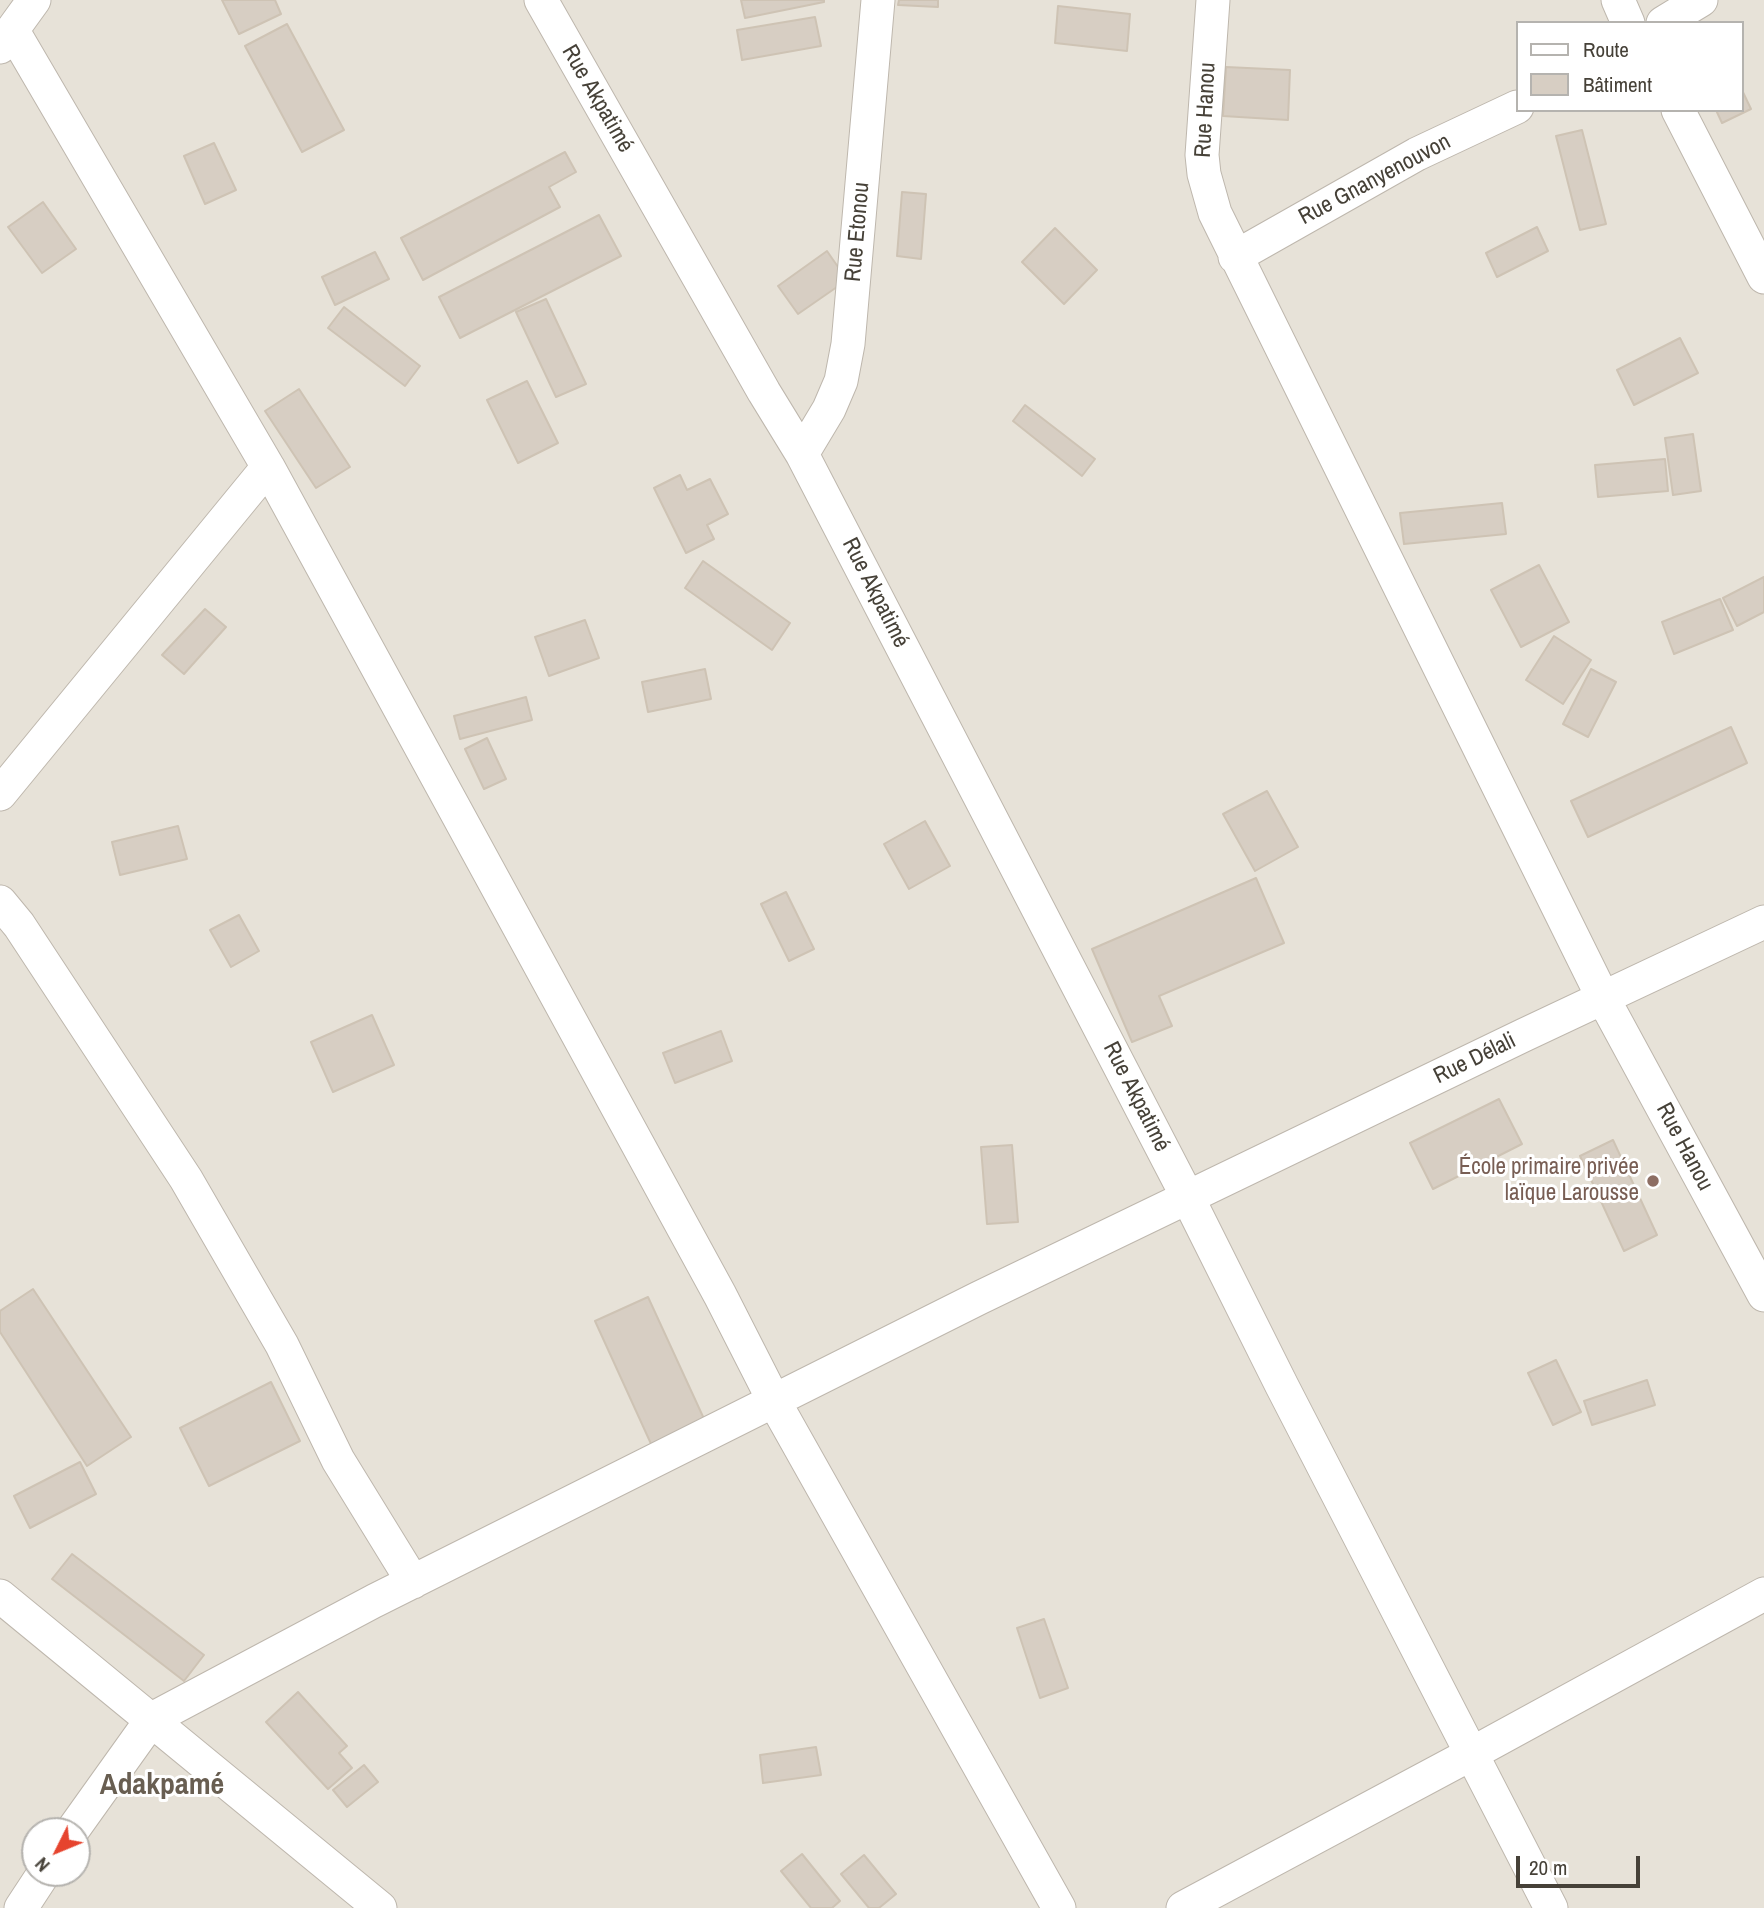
<!DOCTYPE html>
<meta charset="utf-8">
<style>
body{margin:0}
#map{position:relative;width:1764px;height:1908px;overflow:hidden;background:#f3f0ea;font-family:"Archivo Narrow",sans-serif}
canvas{display:block}
.legend{position:absolute;left:1516px;top:21px;width:228px;height:91px;box-sizing:border-box;background:#fff;border:2px solid #b5b3af;margin:0;padding:9px 12px;list-style:none;font-size:21px;color:#464138}
.legend li{display:flex;align-items:center;gap:14px;height:35px}
.legend b{width:35px;border:2px solid #b5b3af}
.north{position:absolute;left:21px;top:1817px;width:70px;height:70px;box-sizing:border-box;background:#fff;border:2px solid #b5b3af;border-radius:50%;rotate:227deg;font-size:19px;font-weight:700;line-height:28px;text-align:center;color:#464138}
.north::after{content:'';display:block;margin:auto;width:24px;height:32px;background:#e6442e;clip-path:polygon(50% 0,100% 100%,50% 72%,0 100%)}
.scale{position:absolute;left:1516px;top:1856px;width:124px;height:32px;box-sizing:border-box;border:4px solid #464138;border-top:0;padding-left:9px;font-size:21px;line-height:24px;white-space:nowrap;color:#464138;-webkit-text-stroke:5px #fff;paint-order:stroke}
</style>
<div id="map">
<canvas width="1764" height="1908"></canvas>
<ul class="legend">
<li><b style="height:9px;background:#fff"></b>Route</li>
<li><b style="height:19px;background:#d7cec3"></b>Bâtiment</li>
</ul>
<div class="north">N</div>
<div class="scale">20 m</div>
</div>
<script>
const g = document.querySelector('canvas').getContext('2d');
g.lineJoin = 'round';
function fill(path, color) { g.fillStyle = color; g.fill(path, 'evenodd'); }
function stroke(path, color, width, dash) { g.strokeStyle = color; g.lineWidth = width; g.lineCap = dash ? 'butt' : 'round'; g.setLineDash(dash || []); g.stroke(path); }
function drawText(font, color, halo, rows, align = 'center') {
  g.font = font + ' "Archivo Narrow",sans-serif'; g.lineWidth = 6; g.setLineDash([]); g.textBaseline = 'middle'; g.strokeStyle = halo; g.fillStyle = color; for (const [text, x, y, turn = 0] of rows) {
    g.save(); g.translate(x, y); g.rotate((+turn || 0) * Math.PI / 180); g.textAlign = isNaN(turn) ? turn : align; if (halo) g.strokeText(text, 0, 0); g.fillText(text, 0, 0); g.restore();
  }
}
fill(new Path2D(`
 M0 0H1764V1908H0ZM1517 23H1741V110H1517ZM35 1831H77V1873H35Z`), '#e7e2d8');
const building = new Path2D(`
 M222 0H275L281 14 239 34Z
 M741 0H824V2L745 18Z
 M899 0H938V7L898 5Z
 M1058 6 1130 14 1127 51 1055 43Z
 M815 17 821 46 742 60 737 30Z
 M287 24 344 130 302 152 245 46Z
 M1226 67 1290 70 1288 120 1223 116Z
 M1741 88 1751 109 1722 123 1716 110H1741Z
 M1582 130 1606 224 1580 230 1556 136Z
 M214 143 236 190 205 204 184 156Z
 M565 152 576 172 549 187 560 207 423 280 401 238Z
 M902 192 926 194 921 259 897 256Z
 M43 202 76 249 42 273 8 227Z
 M599 215 621 256 460 338 439 297Z
 M1537 227 1548 251 1497 277 1486 253Z
 M1055 228 1097 270 1064 304 1022 262Z
 M827 251 847 280 798 314 778 286Z
 M375 252 389 279 335 305 322 277Z
 M546 299 586 384 556 397 516 312Z
 M344 307 420 366 405 386 328 328Z
 M1680 338 1698 373 1634 405 1617 370Z
 M527 381 558 443 518 463 487 400Z
 M299 389 350 467 316 488 265 411Z
 M1025 405 1095 459 1082 476 1013 421Z
 M1693 434 1701 491 1673 495 1665 438Z
 M1665 459 1668 491 1598 497 1595 465Z
 M680 475 687 490 710 479 728 514 707 525 714 539 686 553 654 488Z
 M1502 503 1506 534 1404 544 1400 513Z
 M703 561 790 623 772 650 685 588Z
 M1539 565 1569 622 1521 647 1491 590Z
 M1764 577V612L1737 626 1723 598Z
 M1720 599 1733 630 1674 654 1662 622Z
 M205 609 226 627 184 674 162 655Z
 M585 620 599 658 549 676 535 637Z
 M1554 636 1591 660 1563 704 1526 680Z
 M705 669 711 699 648 712 642 682Z
 M1591 669 1616 682 1588 737 1563 724Z
 M526 697 532 720 460 739 454 716Z
 M1731 727 1747 763 1588 837 1571 801Z
 M487 738 506 779 484 789 465 749Z
 M1267 791 1298 847 1255 871 1223 814Z
 M925 821 950 866 909 889 884 844Z
 M178 826 187 859 120 875 112 842Z
 M1256 878 1284 943 1159 996 1172 1026 1132 1042 1092 949Z
 M786 892 814 949 789 961 761 904Z
 M239 915 259 951 231 967 210 930Z
 M372 1015 394 1065 333 1092 311 1042Z
 M721 1031 732 1061 675 1083 663 1053Z
 M1499 1099 1522 1144 1433 1189 1410 1143Z
 M1613 1140 1657 1235 1624 1251 1580 1156Z
 M1012 1145 1018 1222 987 1224 981 1147Z
 M33 1289 131 1437 87 1466 0 1332V1311Z
 M648 1297 705 1421 652 1446 595 1321Z
 M1556 1360 1581 1412 1553 1425 1528 1373Z
 M1647 1380 1655 1405 1592 1425 1584 1401Z
 M271 1382 300 1441 209 1486 180 1428Z
 M80 1462 96 1494 30 1528 14 1496Z
 M72 1554 204 1655 184 1681 52 1579Z
 M1044 1619 1068 1688 1040 1698 1017 1628Z
 M298 1692 347 1746 339 1753 352 1768 328 1789 266 1722Z
 M816 1747 821 1775 763 1783 760 1755Z
 M364 1765 378 1782 347 1807 333 1790Z
 M802 1854 840 1901 832 1908H811L781 1871Z
 M864 1855 896 1894 879 1908H869L841 1874Z`);
fill(building, '#d7cec3');
stroke(building, '#cec3b4', 2);
const minor = new Path2D(`
 M541 0 764 392 802 454 1188 1198 1282 1386 1551 1908
 M1213 0 1202 155 1204 174 1215 213 1603 998 1764 1295
 M1618 0 1628 23
 M1663 23 1701 0
 M13 31 268 467 720 1295 774 1401 1059 1908
 M0 47 34 0
 M1678 110 1764 277
 M1235 257 1417 154 1517 107
 M802 454 829 409 841 381 848 344 878 0
 M0 794 268 467
 M0 902 19 925 186 1179 282 1345 338 1460 413 1582
 M0 1596 380 1908
 M72 1831 152 1719 374 1601 979 1298 1524 1035 1764 922
 M21 1908 44 1873
 M1183 1908 1471 1754 1764 1594`);
stroke(minor, '#beb7ad', 35);
stroke(minor, '#fff', 33);
for (const [x, y, r, color] of [
 [1653,1181,7,"#8d6e63"]
]) { const dot = new Path2D(); dot.arc(x, y, r, 0, 2 * Math.PI); g.fillStyle = color; g.fill(dot); stroke(dot, '#fff', 2.5); }
drawText('23px', '#464138', '#fff', [
 ["Rue Akpatimé",597,99,60],
 ["Rue Hanou",1206,110,-87],
 ["Rue Gnanyenouvon",1375,180,-28],
 ["Rue Etonou",858,232,-85],
 ["Rue Akpatimé",875,593,63],
 ["Rue Délali",1475,1059,-26],
 ["Rue Akpatimé",1136,1097,63],
 ["Rue Hanou",1684,1147,62]
]);
drawText('23px', '#785e54', '#fff', [
 ["École primaire privée",1639,1168],
 ["laïque Larousse",1639,1194]
], 'right');
drawText('bold 30px', '#685e51', '#fff', [
 ["Adakpamé",162,1786]
]);
</script>
